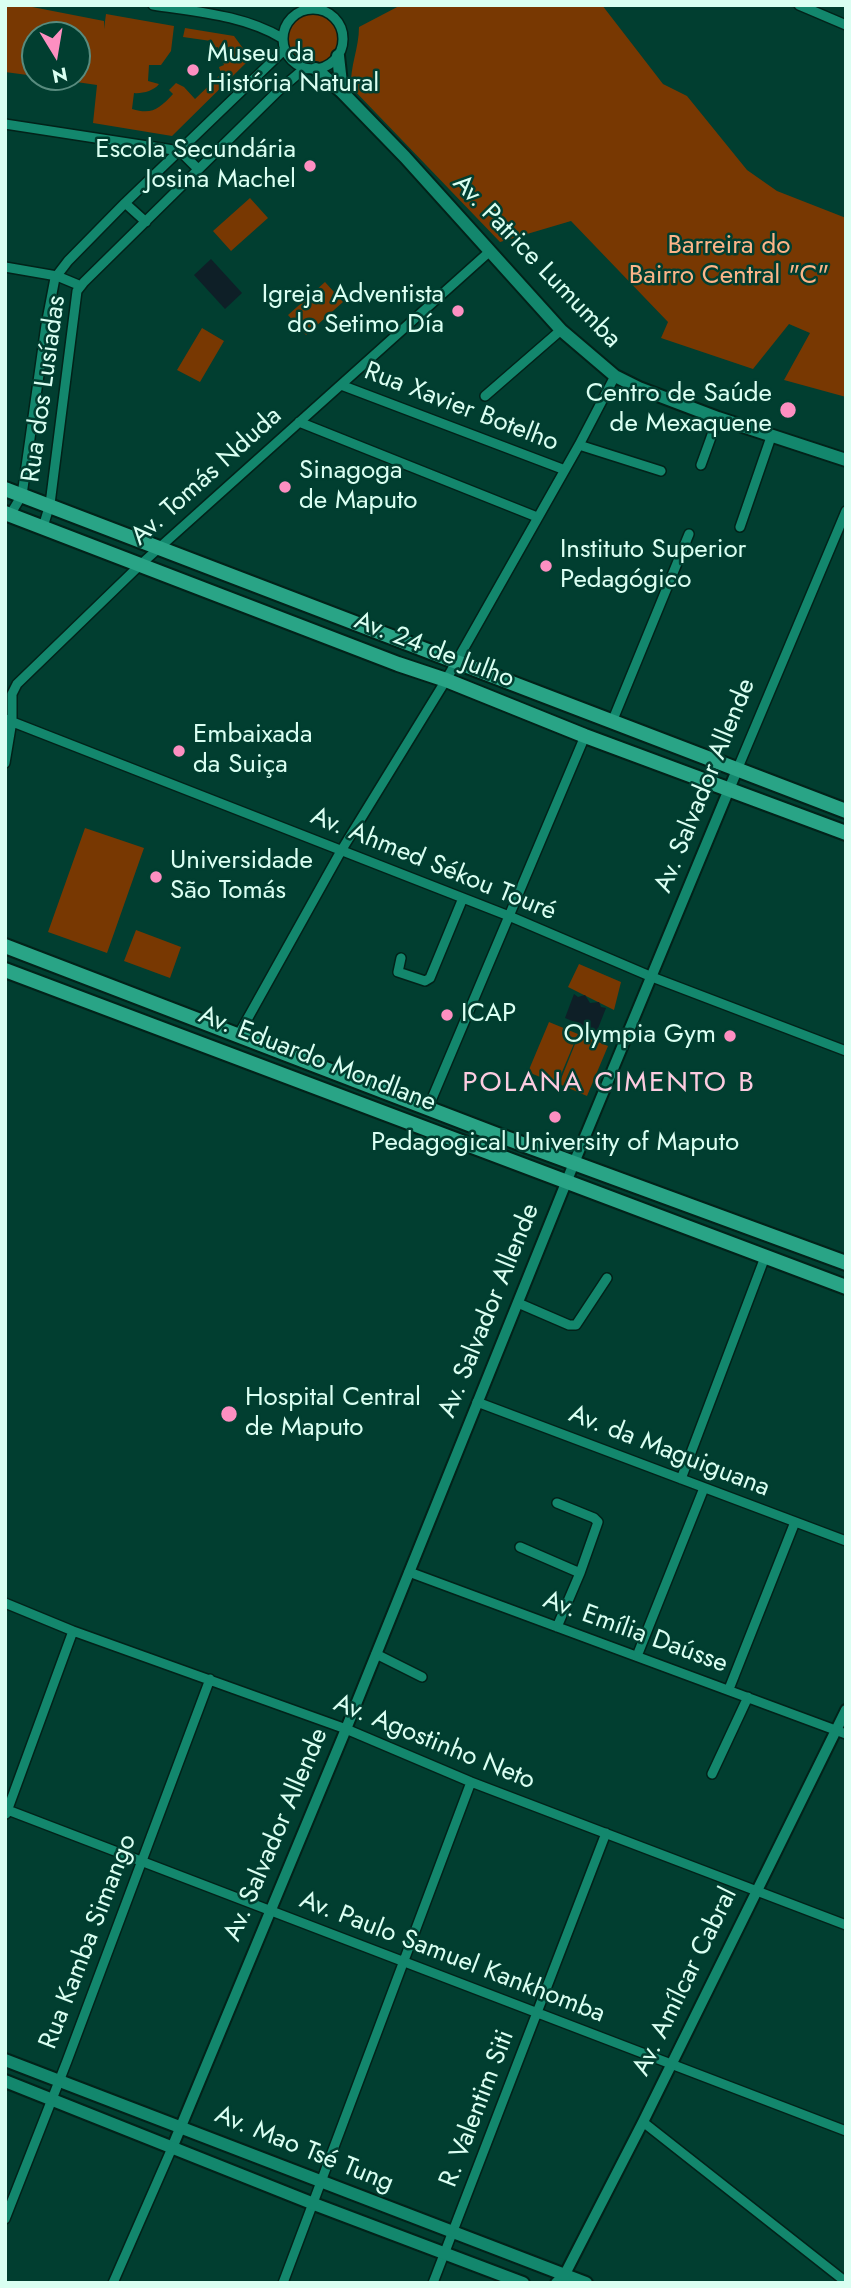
<!DOCTYPE html>
<meta charset="utf-8">
<style>
body{margin:0}
#map{position:relative;width:851px;height:2288px;overflow:hidden;background:#013e30;font-family:Jost,sans-serif}
canvas{display:block}
.frame{position:absolute;inset:0;border:7px solid #dafff2;pointer-events:none}
.north{position:absolute;left:21px;top:21px;width:70px;height:70px;box-sizing:border-box;background:#013e30;border:2px solid #588b7e;border-radius:50%;rotate:169deg;font-size:19px;font-weight:700;line-height:28px;text-align:center;color:#dafff2}
.north::after{content:'';display:block;margin:auto;width:24px;height:32px;background:#fd8fc1;clip-path:polygon(50% 0,100% 100%,50% 72%,0 100%)}
</style>
<div id="map">
<canvas width="851" height="2288"></canvas>
<div class="frame"></div>
<div class="north">N</div>
</div>
<script>
const g = document.querySelector('canvas').getContext('2d');
g.lineJoin = 'round';
function fill(path, color) { g.fillStyle = color; g.fill(path, 'evenodd'); }
function stroke(path, color, width, dash) { g.strokeStyle = color; g.lineWidth = width; g.lineCap = dash ? 'butt' : 'round'; g.setLineDash(dash || []); g.stroke(path); }
function drawText(font, color, halo, rows, align = 'center') {
  g.font = font + ' Jost,sans-serif'; g.lineWidth = 5; g.setLineDash([]); g.textBaseline = 'middle'; g.strokeStyle = halo; g.fillStyle = color; for (const [text, x, y, turn = 0] of rows) {
    g.save(); g.translate(x, y); g.rotate((+turn || 0) * Math.PI / 180); g.textAlign = isNaN(turn) ? turn : align; if (halo) g.strokeText(text, 0, 0); g.fillText(text, 0, 0); g.restore();
  }
}
fill(new Path2D(`
 M5 5H22L104 21V29L106 14 174 26 171 51 161 65H149L148 81 159 84C154 91 141 94 134 93L132 109C152 115 159 109 173 94L169 90 176 83 184 87 195 99 221 74 219 67 224 65 218 47 214 48 211 41 183 37 185 28 234 36 245 51 248 61 172 136 93 123 97 85 42 77H77V35H35V76L5 72Z
 M401 5H602L663 84 687 96 747 170 777 191 846 218V397L784 380 810 333 789 324 753 369 661 338 668 322 571 221 500 242 351 87C350 66 359 48 359 27Z
 M288 39a25 25 0 1 1 50 0a25 25 0 1 1-50 0Z
 M250 198 268 218 231 251 213 231Z
 M325 282 343 302 306 335 288 315Z
 M202 328 224 341 200 382 177 370Z
 M85 828 144 848 107 953 48 932Z
 M136 930 181 947 170 978 124 961Z
 M579 964 621 982 614 1010 568 987Z
 M549 1022 578 1034 557 1084 528 1072Z
 M579 1034 608 1046 587 1096 559 1084Z`), '#783802');
fill(new Path2D(`
 M211 259 242 293 225 309 194 275Z
 M574 994 578 997 585 995 590 1003 599 1002 601 1007 606 1008 597 1031 565 1018Z`), '#0e1f27');
const minor = new Path2D(`
 M153 5C197 12 243 15 282 38
 M799 5 846 25
 M283 39a30 30 0 1 1 60 0a30 30 0 1 1-60 0Z
 M5 124 180 151 198 169
 M125 203 146 222
 M5 267 57 276 81 286
 M341 385 565 470
 M485 396 561 330
 M299 422 537 517
 M579 445 661 471
 M701 465 718 418
 M10 515 22 495 46 325 55 278 68 261 125 203 284 50
 M43 527 50 504 77 291 84 282 278 91 305 68
 M740 527 771 437
 M5 719 509 916 652 977 846 1051
 M612 722 689 534
 M5 763 12 721V694L17 684 140 565 489 252
 M737 770 846 511
 M401 958 398 972 425 981 430 978 463 898
 M239 1034 341 851 446 680 579 445 615 376
 M428 1108 585 736
 M518 1303 569 1325H576L607 1278
 M477 1402 846 1541
 M681 1479 765 1257
 M557 1503 594 1518 598 1522 580 1573
 M520 1547 580 1573 557 1627
 M409 1572 846 1734
 M5 1603 73 1631 346 1729 471 1782 846 1925
 M376 1654 422 1677
 M637 1656 704 1488
 M729 1689 795 1522
 M712 1774 748 1697
 M5 1809 846 2131
 M6 1814 73 1631
 M643 2122 846 2282
 M5 2219 67 2061 210 1679
 M113 2283 172 2148
 M283 2283 471 1782
 M433 2283 606 1833`);
const tertiary = new Path2D(`
 M172 2148 346 1729 574 1163 737 770
 M556 2283 565 2274 643 2122 846 1710`);
const secondary = new Path2D(`
 M338 56 342 92
 M316 69 342 92 405 157 561 330 615 376 639 388 718 418 846 460
 M5 2060 586 2283
 M5 2081 314 2204 523 2283`);
const primary = new Path2D(`
 M5 489 846 811
 M5 513 398 664 446 680 585 736 846 833
 M5 946 495 1134 846 1263
 M5 970 846 1287`);
stroke(minor, '#022219', 12);
stroke(tertiary, '#022219', 14);
stroke(secondary, '#022219', 16);
stroke(primary, '#022219', 18);
stroke(minor, '#13876d', 9);
stroke(tertiary, '#13876d', 10);
stroke(secondary, '#13876d', 12);
stroke(primary, '#29a486', 14);
for (const [x, y, r, color] of [
 [193,70,7,"#fd8fc1"],
 [310,166,7,"#fd8fc1"],
 [458,311,7,"#fd8fc1"],
 [788,410,9,"#fd8fc1"],
 [285,487,7,"#fd8fc1"],
 [546,566,7,"#fd8fc1"],
 [179,751,7,"#fd8fc1"],
 [156,877,7,"#fd8fc1"],
 [447,1015,7,"#fd8fc1"],
 [730,1036,7,"#fd8fc1"],
 [555,1117,7,"#fd8fc1"],
 [229,1414,9,"#fd8fc1"]
]) { const dot = new Path2D(); dot.arc(x, y, r, 0, 2 * Math.PI); g.fillStyle = color; g.fill(dot); stroke(dot, '#013e30', 2.5); }
drawText('26px', '#dafff2', '#013e30', [
 ["Museu da",207,55],
 ["História Natural",207,85],
 ["Escola Secundária",296,151,"right"],
 ["Josina Machel",296,181,"right"],
 ["Igreja Adventista",444,296,"right"],
 ["do Setimo Día",444,326,"right"],
 ["Centro de Saúde",772,395,"right"],
 ["de Mexaquene",772,425,"right"],
 ["Sinagoga",299,472],
 ["de Maputo",299,502],
 ["Instituto Superior",560,551],
 ["Pedagógico",560,581],
 ["Embaixada",193,736],
 ["da Suiça",193,766],
 ["Universidade",170,862],
 ["São Tomás",170,892],
 ["ICAP",461,1015],
 ["Olympia Gym",716,1036,"right"],
 ["Pedagogical University of Maputo",555,1144,"center"],
 ["Hospital Central",245,1399],
 ["de Maputo",245,1429]
], 'left');
drawText('26px', '#fcb589', '#013e30', [
 ["Barreira do",729,247],
 ["Bairro Central \"C\"",729,277]
]);
drawText('26px', '#dafff2', '#013e30', [
 ["Av. Patrice Lumumba",536,262,46],
 ["Rua dos Lusíadas",45,389,-82],
 ["Rua Xavier Botelho",461,408,21],
 ["Av. Tomás Nduda",207,477,-42],
 ["Av. 24 de Julho",434,651,21],
 ["Av. Salvador Allende",706,786,-68],
 ["Av. Ahmed Sékou Touré",433,865,22],
 ["Av. Eduardo Mondlane",317,1060,21],
 ["Av. Salvador Allende",490,1311,-68],
 ["Av. da Maguiguana",669,1452,21],
 ["Av. Emília Daússe",635,1633,20],
 ["Av. Agostinho Neto",434,1743,22],
 ["Av. Salvador Allende",277,1835,-67],
 ["Rua Kamba Simango",89,1942,-69],
 ["Av. Paulo Samuel Kankhomba",452,1958,21],
 ["Av. Amílcar Cabral",686,1982,-64],
 ["R. Valentim Siti",478,2109,-69],
 ["Av. Mao Tsé Tung",304,2150,22]
]);
g.letterSpacing = '2px';
drawText('28px', '#fdcce0', '#013e30', [
 ["POLANA CIMENTO B",609,1084]
]);
g.letterSpacing = '0px';
</script>
